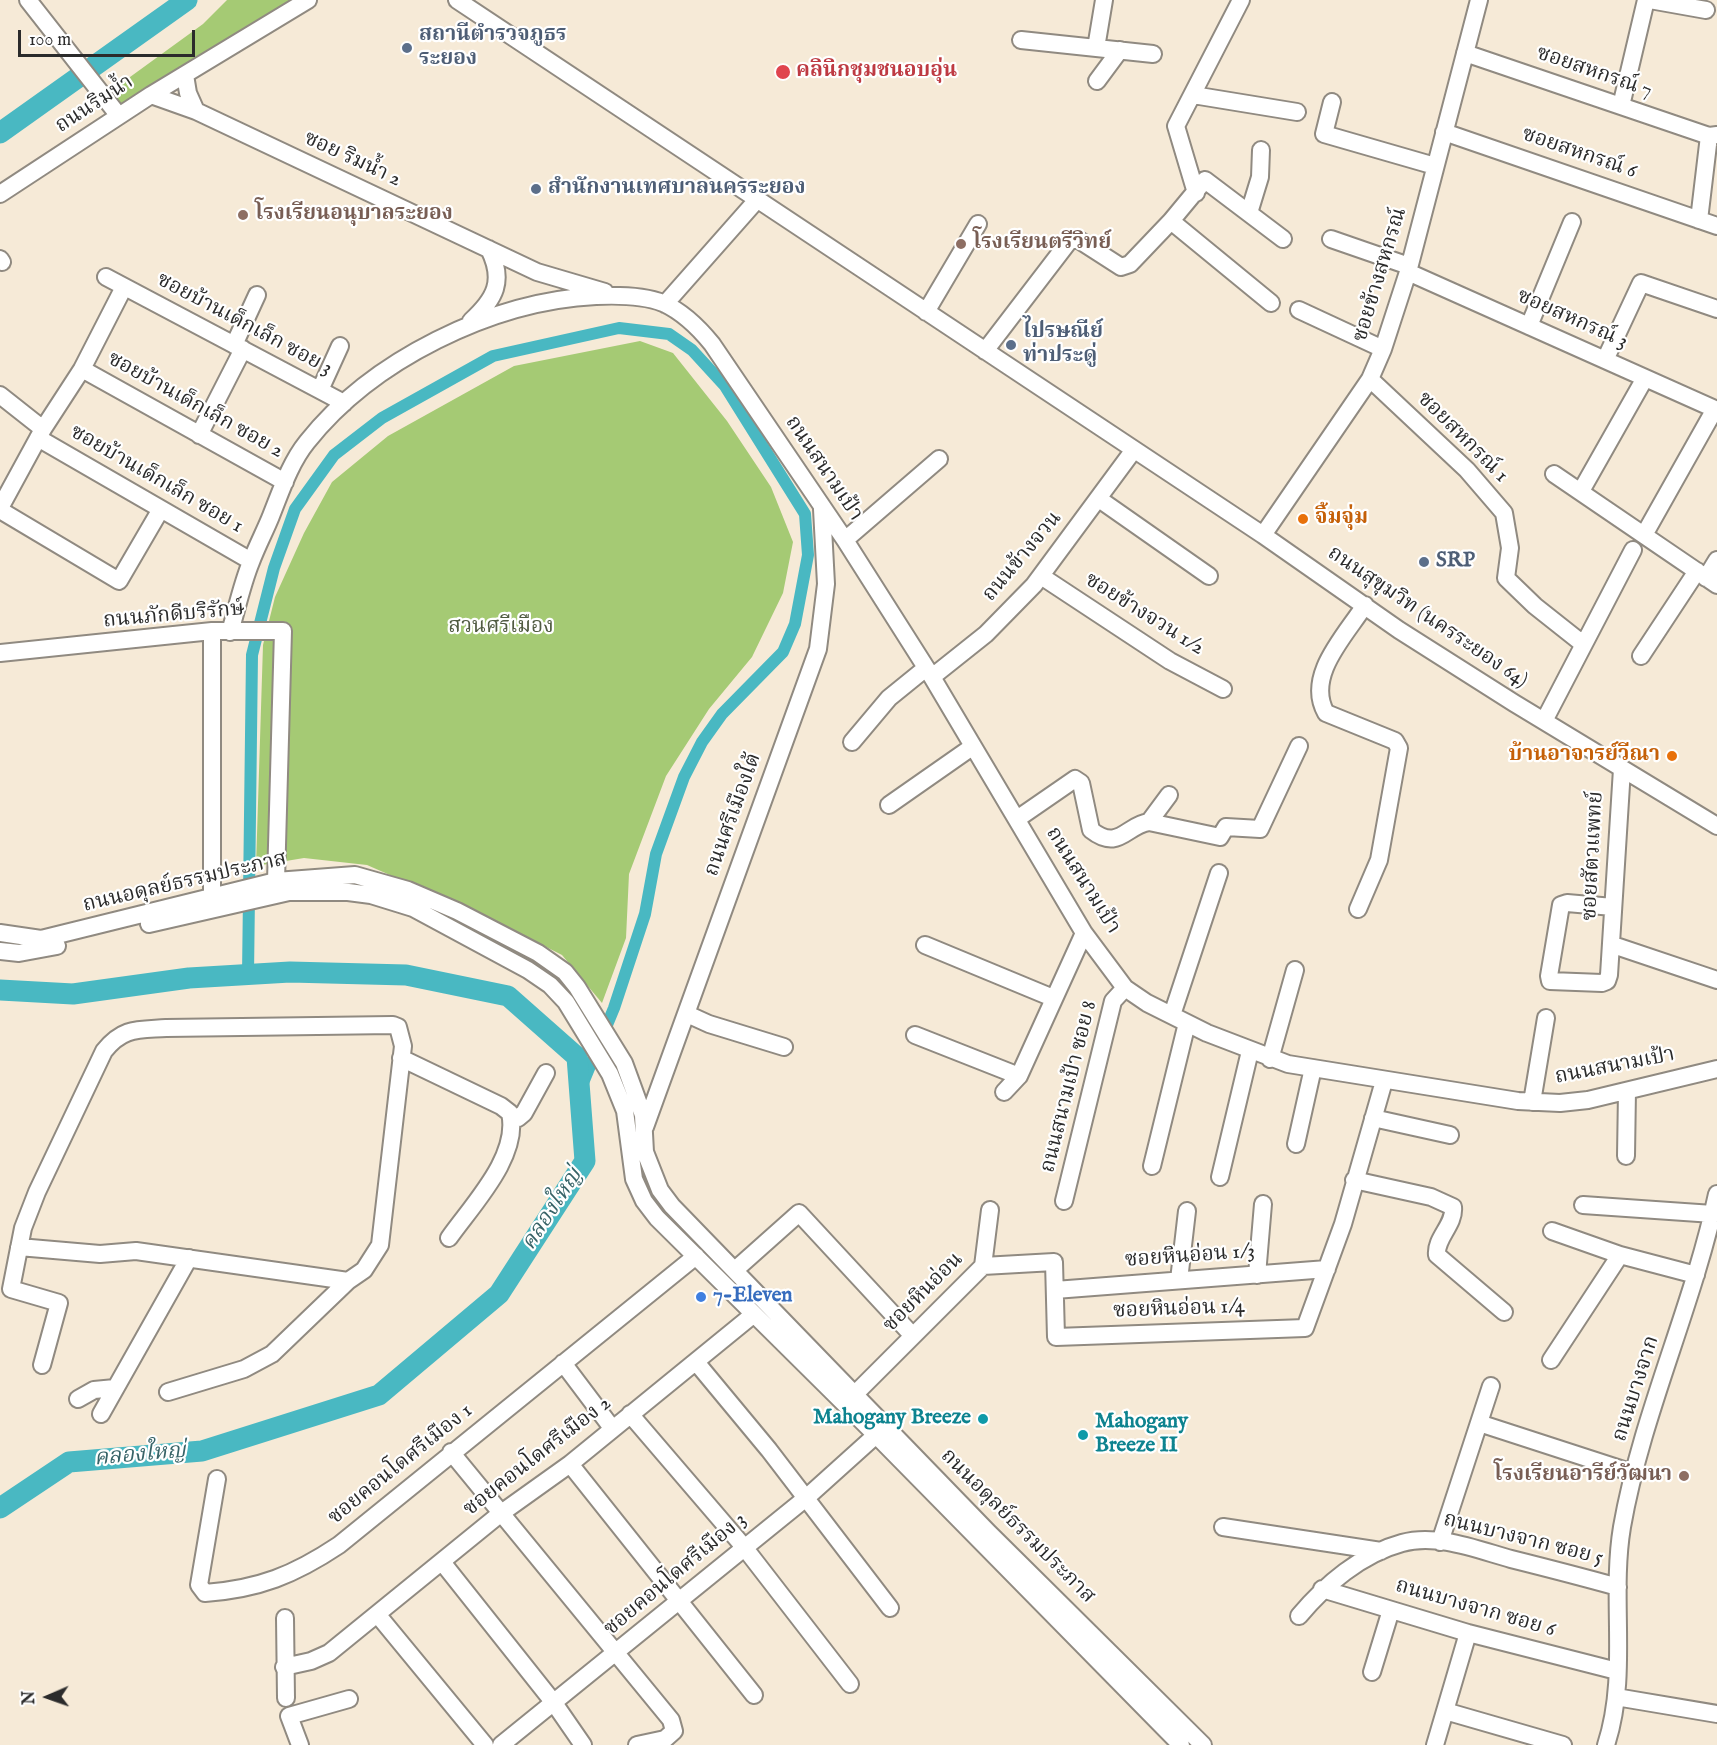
<!DOCTYPE html>
<meta charset="utf-8">
<style>
body{margin:0}
#map{position:relative;width:1717px;height:1745px;overflow:hidden;background:#f6ead7;font-family:"IM FELL English",serif}
canvas{display:block}
.north{position:absolute;left:18px;top:1667px;width:60px;height:60px;-webkit-text-stroke:4px #fff;paint-order:stroke;rotate:268deg;font-size:16px;font-weight:700;line-height:24px;text-align:center;color:#2b2b2b}
.north::after{content:'';display:block;margin:auto;width:21px;height:27px;background:#2b2b2b;clip-path:polygon(50% 0,100% 100%,50% 72%,0 100%)}
.scale{position:absolute;left:18px;top:30px;width:177px;height:27px;box-sizing:border-box;border:3px solid #2b2b2b;border-top:0;padding-left:8px;font-size:18px;line-height:21px;white-space:nowrap;color:#2b2b2b;-webkit-text-stroke:4px #fff;paint-order:stroke}
</style>
<div id="map">
<canvas width="1717" height="1745"></canvas>
<div class="north">N</div>
<div class="scale">100 m</div>
</div>
<script>
const g = document.querySelector('canvas').getContext('2d');
g.lineJoin = 'round';
function fill(path, color) { g.fillStyle = color; g.fill(path, 'evenodd'); }
function stroke(path, color, width, dash) { g.strokeStyle = color; g.lineWidth = width; g.lineCap = dash ? 'butt' : 'round'; g.setLineDash(dash || []); g.stroke(path); }
function drawText(font, color, halo, rows, align = 'center') {
  g.font = font + ' "IM FELL English","Noto Serif Thai",serif'; g.lineWidth = 4.5; g.setLineDash([]); g.textBaseline = 'middle'; g.strokeStyle = halo; g.fillStyle = color; for (const [text, x, y, turn = 0] of rows) {
    g.save(); g.translate(x, y); g.rotate((+turn || 0) * Math.PI / 180); g.textAlign = isNaN(turn) ? turn : align; if (halo) g.strokeText(text, 0, 0); g.fillText(text, 0, 0); g.restore();
  }
}
fill(new Path2D(`
 M227 0H301L120 111 108 93 203 24Z
 M640 341 673 353 727 421 771 487 793 542 783 593 752 657 709 709 666 776 629 874 626 938 602 1003 562 955 491 919 367 865 304 858 256 866 263 645 275 597 304 533 332 482 388 436 514 366Z`), '#a5ca74');
stroke(new Path2D(`
 M248 975 252 655 274 568 295 509 334 455 382 418 493 356 619 328 669 334 692 350 725 386 805 514 808 555 795 624 783 652 722 714 702 742 684 777 656 854 645 914 614 1008 578 1095`), '#49b8c2', 12);
stroke(new Path2D(`
 M0 133 187 0
 M0 990 73 994 189 978 290 972 406 975 508 996 577 1057 585 1161 499 1294 379 1395 202 1451 69 1462 0 1508`), '#49b8c2', 21);
const minor = new Path2D(`
 M28 0 119 116
 M457 0 1263 535 1399 630 1514 703 1717 826
 M1650 0 1706 10
 M1021 40 1153 54
 M1096 48 1104 0
 M1465 53 1709 136 1717 135
 M185 75 188 93 196 111
 M1097 81 1120 50
 M151 95 196 111 537 272 605 292
 M1193 95 1297 112
 M1332 102 1324 134 1435 166
 M1621 106 1646 0
 M1444 132 1717 226
 M1196 193 1176 126 1241 0
 M0 194 151 95 308 0
 M1249 213 1260 177 1261 150
 M1699 220 1709 136
 M1171 221 1271 303
 M1331 239 1409 266
 M0 259 2 262
 M1408 272 1717 410
 M106 277 344 403
 M665 304 756 201
 M1299 310 1383 349
 M926 312 978 224
 M471 321C495 299 505 281 489 249
 M1529 326 1572 222
 M234 345 257 295
 M985 351 1070 240H1079L1121 267 1130 264 1171 221 1205 180 1283 239
 M1605 360 1641 283 1717 309
 M82 369 285 482
 M1370 379 1467 470 1504 513 1510 548 1506 578 1535 606 1583 644
 M320 390 340 346
 M0 395 43 429
 M199 435 243 349
 M38 438 251 561
 M1554 474 1717 585
 M1581 491 1645 378
 M1099 499 1209 576
 M0 508 43 429 82 369 124 287
 M0 510 119 581 161 509
 M1263 535 1370 379 1383 349 1408 272 1479 0
 M1644 535 1715 409
 M845 540 939 459
 M1041 576 1170 661 1223 689
 M1706 578 1717 560
 M212 631V897
 M230 632C237 608 242 584 251 562 257 546 265 531 271 516 281 491 290 463 307 442 372 360 492 301 596 296 618 295 643 295 663 303 683 312 699 328 712 344L845 540 932 677 1084 933 1125 988 1147 1003 1207 1033 1288 1064 1518 1101 1560 1103 1588 1100 1717 1069
 M0 653 212 631H283L276 881
 M1641 656 1697 571
 M932 677 986 634 1034 585 1133 451
 M1544 721 1633 550
 M852 742 889 698 926 668
 M889 805 972 747
 M1017 819 1075 779 1081 783 1091 830C1119 852 1126 825 1149 822L1220 837 1226 827 1260 829 1299 746
 M1149 822 1169 795
 M1613 907 1567 903 1561 905 1549 976 1550 981 1602 983 1607 981 1609 975 1622 769
 M1358 909 1379 860 1399 748 1395 741 1326 713C1305 676 1345 636 1365 605
 M149 924 289 892H348L371 895 413 908 528 970 550 985 566 1002 610 1074 625 1111 634 1179 644 1201 657 1218 876 1435 1181 1745
 M0 933 41 939 276 881 355 875 408 890 457 911 538 953 565 972 577 987 624 1063 643 1115 645 1152 660 1190 672 1206 988 1532 1203 1745
 M925 945 1053 998
 M1613 945 1717 980
 M0 951 19 953 57 946
 M687 1014 709 1024 784 1047
 M1172 1015 1219 873
 M915 1035 1019 1076
 M401 1058 501 1106 510 1113C520 1156 473 1204 449 1238
 M1270 1059 1295 970
 M1004 1092 1019 1076 1084 933
 M1532 1102 1546 1018
 M511 1118H518L524 1113 546 1073
 M1373 1118 1450 1135
 M645 1127 818 649 826 584 822 509
 M1296 1144 1313 1068
 M1626 1156 1627 1091
 M1152 1166 1187 1023
 M1220 1177 1250 1051
 M1354 1180 1431 1197 1453 1207C1455 1225 1435 1238 1437 1255L1504 1312
 M1064 1201 1113 1001 1125 988
 M1583 1205 1713 1214
 M1552 1231 1620 1255 1696 1275
 M19 1247 100 1254 136 1251 348 1281
 M983 1266 990 1210
 M735 1270 799 1213 913 1336
 M1257 1275 1263 1204
 M1179 1280 1187 1211
 M1055 1290 1327 1269
 M1551 1360 1620 1255
 M696 1362 769 1450 890 1608
 M563 1363 612 1428
 M42 1365 59 1303 11 1289 23 1228 37 1192 104 1051C123 1027 138 1030 166 1028L393 1025 398 1027 403 1046 380 1245 364 1270 348 1281 272 1354 244 1369 168 1392
 M78 1399 94 1390 115 1388
 M846 1403 983 1266 1054 1262 1056 1337 1305 1328 1343 1224 1384 1081
 M101 1414 189 1258
 M630 1414 744 1547 850 1684
 M1479 1423 1633 1473
 M451 1452 671 1720 674 1731 665 1739 637 1745
 M570 1464 754 1695
 M217 1479 199 1585 205 1593C259 1589 294 1575 339 1545L696 1256
 M1223 1527 1381 1551
 M1440 1542 1491 1386
 M442 1562 554 1703 583 1745
 M1322 1589 1468 1633 1617 1671
 M377 1614 485 1745
 M1299 1616C1325 1585 1361 1554 1402 1543 1437 1533 1478 1550 1511 1559 1547 1568 1582 1577 1618 1587
 M285 1618 286 1698
 M284 1667 311 1661 329 1653 500 1514 570 1464 754 1314
 M1372 1672 1391 1610
 M1616 1697 1717 1714
 M1445 1711 1563 1745
 M300 1745 289 1716 349 1699
 M501 1745 806 1498 876 1435
 M1435 1745 1468 1633
 M1606 1745C1629 1675 1610 1599 1622 1527 1642 1413 1693 1307 1717 1194`);
stroke(minor, '#908a81', 20);
stroke(minor, '#fff', 16);
for (const [x, y, r, color] of [
 [407,48,6,"#5c6f8a"],
 [783,72,8,"#e0444e"],
 [536,189,6,"#5c6f8a"],
 [243,215,6,"#8d6e63"],
 [961,244,6,"#8d6e63"],
 [1011,345,6,"#5c6f8a"],
 [1303,519,6,"#e8710a"],
 [1424,562,6,"#5c6f8a"],
 [1672,756,6,"#e8710a"],
 [701,1297,6,"#3f7fe0"],
 [983,1419,6,"#0f9aa8"],
 [1083,1435,6,"#0f9aa8"],
 [1684,1476,6,"#8d6e63"]
]) { const dot = new Path2D(); dot.arc(x, y, r, 0, 2 * Math.PI); g.fillStyle = color; g.fill(dot); stroke(dot, '#fff', 2); }
drawText('bold 21px', '#4e5e75', '#fff', [
 ["สถานีตำรวจภูธร",419,36],
 ["ระยอง",419,60],
 ["สำนักงานเทศบาลนครระยอง",548,189],
 ["ไปรษณีย์",1023,333],
 ["ท่าประดู่",1023,357],
 ["SRP",1436,562]
], 'left');
drawText('bold 21px', '#be3a42', '#fff', [
 ["คลินิกชุมชนอบอุ่น",796,72]
], 'left');
drawText('21px', '#2b2b2b', '#fff', [
 ["ซอยสหกรณ์ 7",1594,73,19],
 ["ถนนริมน้ำ",95,105,-33],
 ["ซอยสหกรณ์ 6",1579,154,19],
 ["ซอย ริมน้ำ 2",352,160,25],
 ["ซอยข้างสหกรณ์",1381,275,-73],
 ["ซอยสหกรณ์ 3",1572,320,24],
 ["ซอยบ้านเด็กเล็ก ซอย 3",244,325,28],
 ["ซอยบ้านเด็กเล็ก ซอย 2",195,406,29],
 ["ซอยสหกรณ์ 1",1462,438,45],
 ["ถนนสนามเป้า",823,469,56],
 ["ซอยบ้านเด็กเล็ก ซอย 1",156,480,30],
 ["ถนนข้างจวน",1023,557,-50],
 ["ซอยข้างจวน 1/2",1144,615,32],
 ["ถนนภักดีบริรักษ์",174,616,-5],
 ["ถนนสุขุมวิท (นครระยอง 64)",1427,618,34],
 ["ถนนศรีเมืองใต้",734,815,-70],
 ["ซอยสัตวแพทย์",1594,856,-87],
 ["ถนนสนามเป้า",1082,881,58],
 ["ถนนอดุลย์ธรรมประภาส",185,883,-13],
 ["ถนนสนามเป้า",1615,1067,-11],
 ["ถนนสนามเป้า ซอย 8",1070,1087,-76],
 ["ซอยหินอ่อน 1/3",1190,1257,-4],
 ["ซอยหินอ่อน",924,1293,-45],
 ["ซอยหินอ่อน 1/4",1179,1310,-2],
 ["ถนนบางจาก",1637,1389,-72],
 ["ซอยคอนโดศรีเมือง 2",538,1457,-38],
 ["ซอยคอนโดศรีเมือง 1",401,1465,-39],
 ["ถนนอดุลย์ธรรมประภาส",1017,1527,45],
 ["ถนนบางจาก ซอย 5",1523,1540,14],
 ["ซอยคอนโดศรีเมือง 3",676,1575,-40],
 ["ถนนบางจาก ซอย 6",1475,1609,16]
]);
drawText('bold 21px', '#785e54', '#fff', [
 ["โรงเรียนอนุบาลระยอง",255,215],
 ["โรงเรียนตรีวิทย์",973,244],
 ["โรงเรียนอารีย์วัฒนา",1672,1476,"right"]
], 'left');
drawText('bold 21px', '#c56008', '#fff', [
 ["จิ้มจุ่ม",1315,519],
 ["บ้านอาจารย์วีณา",1660,756,"right"]
], 'left');
drawText('21px', '#505b41', '#fff', [
 ["สวนศรีเมือง",501,628]
]);
drawText('bold 21px', '#366cbe', '#fff', [
 ["7-Eleven",713,1297]
], 'left');
drawText('bold 21px', '#0d838f', '#fff', [
 ["Mahogany Breeze",971,1419],
 ["Mahogany",1095,1423,"left"],
 ["Breeze II",1095,1447,"left"]
], 'right');
drawText('italic 22px', '#376367', '#fff', [
 ["คลองใหญ่",553,1210,-57],
 ["คลองใหญ่",140,1456,-5]
]);
</script>
